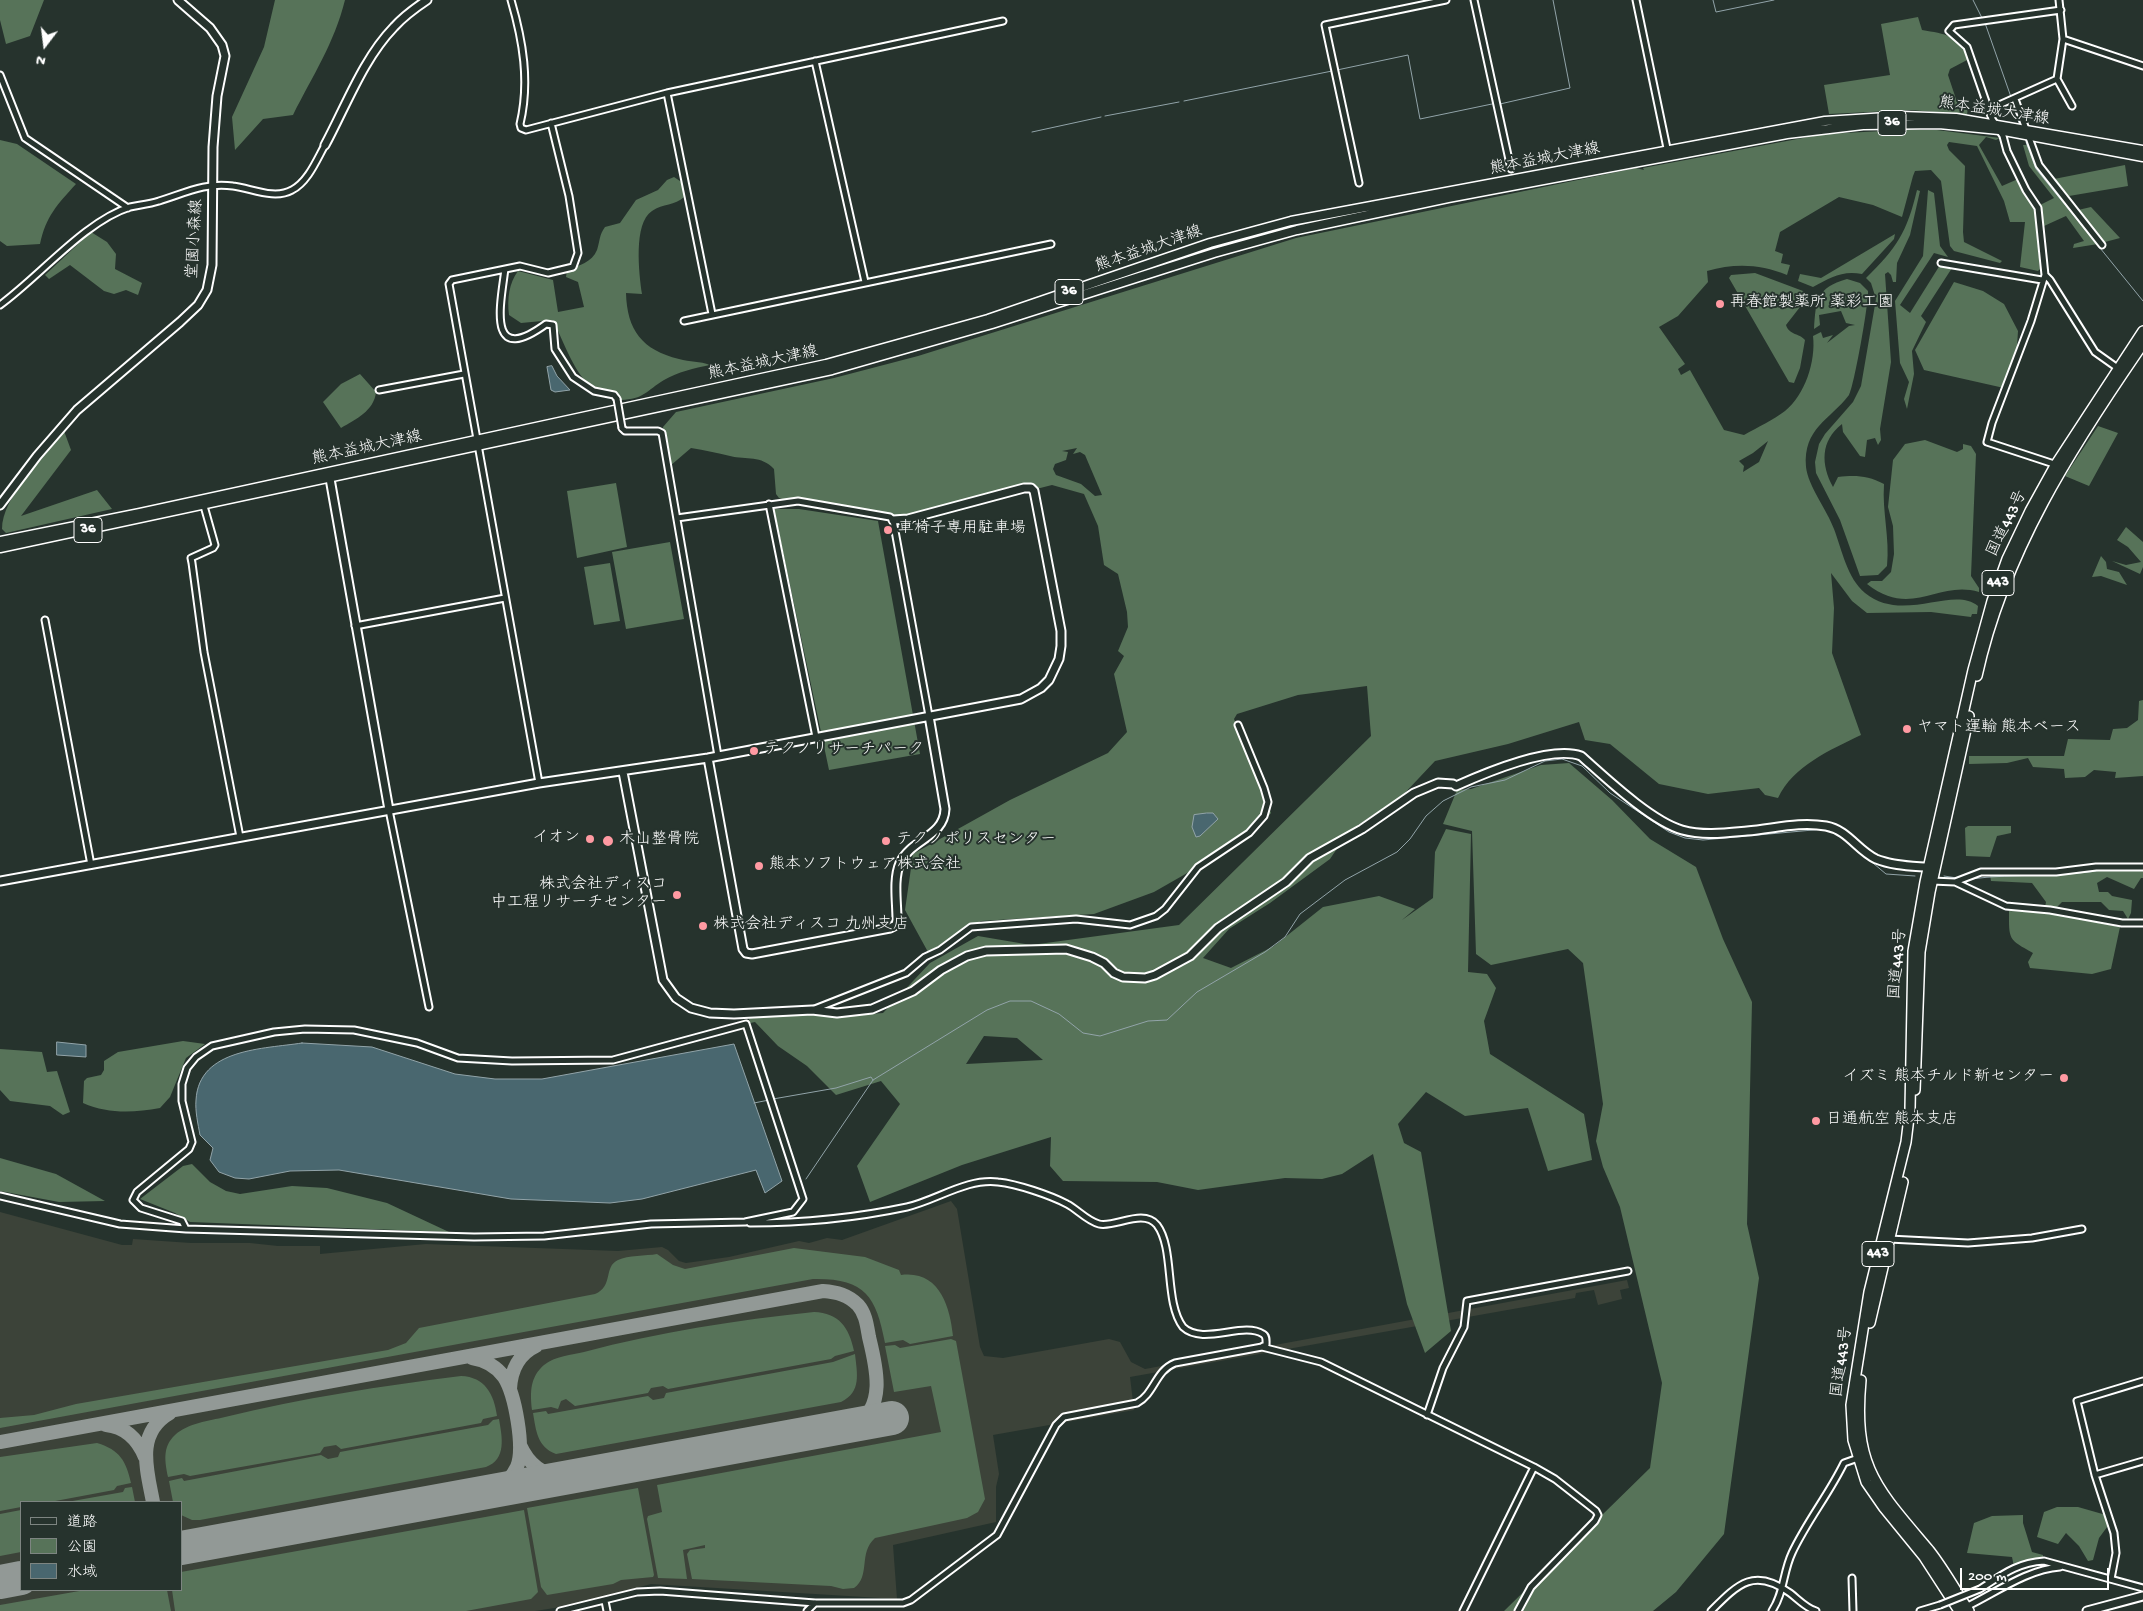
<!DOCTYPE html>
<meta charset="utf-8">
<style>
body{margin:0}
#map{position:relative;width:2143px;height:1611px;overflow:hidden;background:#26332d;font-family:"Gochi Hand","Klee One",sans-serif}
canvas{display:block}
.legend{position:absolute;left:20px;top:1501px;width:162px;height:90px;box-sizing:border-box;background:#26332d;border:1px solid #7d8581;margin:0;padding:6px 9px;list-style:none;font-size:15px;color:#fff}
.legend li{display:flex;align-items:center;gap:10px;height:25px}
.legend b{width:25px;border:1px solid #7d8581}
.north{position:absolute;left:20px;top:20px;width:50px;height:50px;-webkit-text-stroke:4px #26332d;paint-order:stroke;rotate:195deg;font-size:14px;font-weight:700;line-height:20px;text-align:center;color:#fff}
.north::after{content:'';display:block;margin:auto;width:18px;height:22px;background:#fff;clip-path:polygon(50% 0,100% 100%,50% 72%,0 100%)}
.scale{position:absolute;left:1960px;top:1568px;width:149px;height:22px;box-sizing:border-box;border:2px solid #fff;border-top:0;padding-left:6px;font-size:15px;line-height:18px;white-space:nowrap;color:#fff;-webkit-text-stroke:4px #26332d;paint-order:stroke}
</style>
<div id="map">
<canvas width="2143" height="1611"></canvas>
<ul class="legend">
<li><b style="height:6px;background:#26332d"></b>道路</li>
<li><b style="height:14px;background:#577359"></b>公園</li>
<li><b style="height:14px;background:#49676f"></b>水域</li>
</ul>
<div class="north">N</div>
<div class="scale">200 m</div>
</div>
<script>
const g = document.querySelector('canvas').getContext('2d');
g.lineJoin = 'round';
function fill(path, color) { g.fillStyle = color; g.fill(path, 'evenodd'); }
function stroke(path, color, width, dash) { g.strokeStyle = color; g.lineWidth = width; g.lineCap = dash ? 'butt' : 'round'; g.setLineDash(dash || []); g.stroke(path); }
function drawText(font, color, halo, rows, align = 'center') {
  g.font = font + ' "Gochi Hand","Klee One",sans-serif'; g.lineWidth = 4; g.setLineDash([]); g.textBaseline = 'middle'; g.strokeStyle = halo; g.fillStyle = color; for (const [text, x, y, turn = 0] of rows) {
    g.save(); g.translate(x, y); g.rotate((+turn || 0) * Math.PI / 180); g.textAlign = isNaN(turn) ? turn : align; if (halo) g.strokeText(text, 0, 0); g.fillText(text, 0, 0); g.restore();
  }
}
fill(new Path2D(`
 M951 1201 957 1209 980 1347 984 1356 1003 1358 1109 1339 1120 1342 1131 1362 1145 1369 1627 1280 1629 1288 1620 1290 1622 1299 1598 1305 1594 1290 1576 1293 1575 1298 1130 1377 1134 1410 993 1435 999 1474 996 1487V1522L893 1545 897 1599 651 1584 568 1606 535 1611H0V1212L122 1245H132L133 1239 191 1243H250L278 1246H320V1254L426 1244 618 1251 662 1247 668 1250 679 1261 686 1263 729 1257 799 1241 809 1243 827 1238 842 1240ZM21 1502H181V1590H21Z`), '#3c4339');
fill(new Path2D(`
 M0 0H44L30 36 6 44 0 20Z
 M275 0H345C334 44 313 75 293 115L263 119 235 150 232 117 264 47Z
 M1918 17 1922 30C1945 34 1960 35 1969 59L1950 69 1948 75 1958 105 1968 107 1967 115 1911 110 1829 114 1824 85 1890 75 1881 24Z
 M1903 130H1937L2000 138 1996 140 1986 137 1979 145 2002 186 2018 179 2034 208 2054 198 2029 166 2023 145H2031L2038 167 2098 244 2073 248 2074 244 2084 241 2066 216 2044 226 2040 222 2036 224 2040 269 2038 271 2020 267 2025 222H2010L2004 201 1977 146 1949 142 1947 145 1949 150 1965 166 1963 232 1964 242 2002 261 2000 263 1954 251 1950 246 1941 181 1931 170 1915 171 1913 176 1902 217 1873 205 1839 197 1780 232 1775 251 1783 254 1781 263 1790 265 1787 275C1760 264 1735 263 1707 271L1708 282 1678 316 1659 327 1685 364 1678 369 1681 375 1690 370 1724 430 1744 435C1758 427 1773 420 1785 411 1805 395 1816 361 1813 336L1821 332 1823 338 1833 335 1827 343 1849 326 1855 325 1846 323 1841 311 1819 315 1820 325 1814 329C1816 300 1816 288 1847 279L1860 283 1868 291C1869 302 1854 387 1849 395 1830 420 1803 428 1806 467 1808 486 1827 510 1834 529 1842 550 1847 578 1865 593 1903 624 1953 585 1978 606L1977 614H1972L1971 617 1931 612 1867 613 1852 601 1831 573 1834 608 1832 653 1861 735C1830 750 1793 766 1778 798L1765 795 1759 788 1708 794 1659 784 1610 744 1585 740 1579 722 1508 744 1435 761 1402 796 1349 831 1330 859 1270 903 1229 929 1203 958 1231 968 1274 946 1323 907 1379 896 1415 909 1402 920 1433 898 1435 852 1446 829 1471 834 1468 972 1487 974 1496 988 1484 1021 1490 1054 1584 1114 1592 1160 1548 1171 1528 1108 1465 1116 1426 1092 1398 1124 1404 1143 1421 1152 1451 1331 1425 1353 1407 1304 1373 1154 1342 1174 1322 1179 1285 1178 1198 1190 1157 1182 1063 1181 1050 1166 1051 1137 962 1165 870 1202 857 1166 900 1104 881 1081 836 1095 807 1066 778 1046 755 1022 750 1023 748 1014 806 1013 831 1017 883 1013 930 963 978 936 1031 945 1179 925 1371 736 1367 686 1298 695 1237 714 1234 719 1271 813 1252 836 1154 892 1094 914 981 921 928 952 905 910 913 854 1010 800 1108 753 1127 732 1114 674 1124 656 1118 651 1128 627 1127 612 1118 574 1104 565 1098 526 1084 494 1052 485 903 523 813 508 779 498 776 494 774 469C761 455 747 460 730 456 717 453 705 450 691 448L670 466 663 427 676 412 834 378 918 356 1296 238 1636 168 1644 170 1643 168 1824 134ZM1768 441 1759 462 1743 472 1744 466 1739 461 1753 453ZM1077 448 1073 454 1080 452 1085 455 1102 495 1095 496 1081 484 1056 475 1053 469 1055 464 1066 460 1068 452 1062 451ZM984 1036 1017 1038 1043 1060 966 1064Z
 M0 140 17 144 76 184C57 205 46 216 40 244L7 246 0 241Z
 M2125 165 2128 186 2069 196 2054 179Z
 M674 177 683 183 684 197C675 206 663 203 652 211 633 223 639 274 642 294L626 293C627 330 642 350 679 359 690 362 700 361 710 365 694 368 678 372 664 380 646 391 644 399 621 400L617 393C609 391 601 390 594 387 577 381 562 338 553 320L521 323 509 315C507 299 509 283 518 271L553 280 558 312 584 307 578 282 566 277 567 270C579 266 592 262 597 250 600 241 599 235 605 227L620 223 636 200 658 190 667 180Z
 M1917 190 1920 191 1910 235 1897 263 1896 282H1893L1891 275 1888 272 1885 274 1891 362 1880 429 1881 440 1878 445 1875 438 1867 440 1865 457 1860 456 1843 432 1842 424C1820 441 1821 465 1833 487L1838 477C1857 475 1868 476 1884 484 1882 512 1890 538 1887 566L1878 575 1860 576 1840 520 1816 473 1815 462 1819 444 1825 434 1853 402 1861 386 1876 299 1871 283 1866 278C1897 248 1907 232 1917 190Z
 M1928 190 1934 193 1940 246 1948 257 1934 253 1900 305 1910 313 1940 265 1952 268 1921 316 1926 322 1912 351 1914 374 1907 409 1904 399 1909 382 1900 363 1895 301 1923 256Z
 M2091 207 2120 238 2105 242 2100 239 2078 210Z
 M91 232 107 242 116 254 115 269 142 283 138 295 126 290 114 294 104 291 70 265 49 279 45 275Z
 M1895 234 1894 239 1862 274C1842 270 1830 278 1813 287L1798 281 1800 274 1821 278Z
 M1755 273 1803 291 1807 298 1786 325C1789 335 1799 333 1805 340L1800 368 1794 383 1789 382 1729 278 1731 275Z
 M1954 282 1983 291 2004 304 2018 331 2017 347 2004 388 1924 370 1915 350Z
 M360 374 376 392C374 411 356 419 341 428L323 402 341 384Z
 M2098 426 2118 433 2089 486 2065 476Z
 M64 431 71 450 21 516 97 490 112 509 6 533 2 529C2 497 44 456 64 431Z
 M1925 440 1957 452 1963 449V444L1971 446 1976 454 1971 576 1979 588V592C1937 580 1912 619 1867 584L1871 581H1882L1891 572 1894 554 1893 526 1888 507 1893 460 1905 444Z
 M616 483 627 547 577 558 567 491Z
 M774 509H799L878 521 920 754 829 770Z
 M2126 527 2143 542V567L2140 574 2112 561 2126 565 2141 562 2128 547 2117 540Z
 M670 542 684 619 626 629 612 552Z
 M2101 556 2106 562 2107 569 2119 572 2127 585 2101 576 2092 577Z
 M610 563 620 621 594 625 584 567Z
 M2143 700V776L2115 778 2116 772 2094 770 2085 777 2065 778 2064 769 2033 767 2028 758 2007 763 1969 764V756H2064L2068 739 2110 740 2113 729 2127 728 2138 720 2139 701Z
 M1569 763 1612 800 1650 839 1696 867 1723 939 1752 1002 1747 1224 1759 1278 1724 1534 1676 1592 1653 1611H1504L1650 1468 1662 1383 1620 1207 1603 1167 1596 1141 1603 1104 1583 963 1568 949 1491 965 1476 954 1472 831 1443 824 1457 790 1471 789 1541 765Z
 M1968 826H2011V833L1997 836 1990 857 1966 856 1965 828Z
 M2097 869 2143 871V878H2141L2134 889 2107 877 2097 883 2099 892H2108L2112 896 2132 900 2131 913 2128 919 2123 911 2109 910 2101 902H2062L2056 908 2045 907 2046 902 2032 883 1991 881 1990 875H2060Z
 M2009 911 2042 912 2120 927 2111 969 2092 974 2030 968 2028 962 2033 953C2008 939 2009 940 2009 911Z
 M183 1041 205 1044 186 1058 170 1097 160 1108C133 1113 108 1114 83 1103L84 1081 87 1078 101 1075 104 1070V1061L118 1052Z
 M0 1049 42 1052 47 1072 57 1071 70 1112 63 1115 50 1106 10 1101 0 1090Z
 M0 1158 56 1174 105 1201 59 1202 0 1191Z
 M192 1164 210 1182 226 1191 240 1194 292 1186 327 1188 387 1203 449 1232 190 1222 175 1213 140 1199 183 1166Z
 M794 1248 865 1257 899 1270 901 1275C939 1270 950 1306 953 1336L910 1344 903 1340 885 1343C876 1295 864 1278 813 1279L0 1428V1418L34 1415 76 1404 388 1350 406 1343 419 1328 595 1294C614 1286 603 1267 618 1260 628 1255 646 1256 657 1254L673 1265 685 1269Z
 M814 1312C839 1313 849 1327 854 1351L835 1356 831 1359 668 1389 663 1386 651 1388 648 1393 575 1406 566 1399 561 1401 558 1409 551 1407 532 1410C530 1392 530 1377 544 1365 555 1356 572 1355 584 1352 659 1332 737 1320 814 1312Z
 M951 1339 956 1341 985 1499 978 1512 967 1518 875 1538C858 1553 871 1576 854 1588L843 1589 831 1586 692 1579 687 1554 690 1550 705 1548V1545L683 1550 687 1579 658 1578 647 1519 648 1516 662 1512 657 1485 941 1432 931 1386 894 1392 885 1346 895 1345 900 1348Z
 M855 1354C857 1373 862 1392 841 1402L556 1454C537 1447 536 1430 533 1413L546 1411 548 1414 648 1396 653 1400 664 1398 666 1393 833 1362Z
 M461 1376C485 1377 494 1394 497 1416L483 1419 481 1423 341 1449 336 1445 324 1447 320 1453 190 1476 184 1474 168 1477C165 1462 162 1447 175 1435 188 1423 209 1421 225 1417 302 1398 382 1386 461 1376Z
 M499 1419C502 1437 507 1459 486 1467L200 1520H192L181 1515V1502H173L169 1481 182 1478 184 1481 321 1455 328 1459 338 1457 340 1452 488 1425 493 1420Z
 M97 1443C120 1450 126 1461 131 1483L117 1486 114 1490 50 1502H21V1507L0 1511V1457Z
 M132 1487 135 1502H67L123 1492 125 1488Z
 M638 1488 654 1575 653 1577 621 1580 613 1584 547 1595 541 1587 527 1508Z
 M2057 1507H2078L2106 1515 2110 1523 2099 1538 2093 1560 2088 1561 2079 1546 2066 1533 2058 1544 2037 1537 2044 1512Z
 M21 1510V1552L0 1556V1514Z
 M524 1510 538 1592 531 1599 466 1611H175L172 1590H181V1572Z
 M2023 1515V1523L2032 1552 2043 1555V1559L2014 1567 2012 1557 1967 1553 1974 1523 1992 1516Z
 M85 1590H167L171 1611H0V1605Z`), '#577359');
const water = new Path2D(`
 M552 366 557 376 570 390 555 392 551 390 547 367Z
 M1207 813H1213L1218 819 1200 836 1196 837 1192 827 1194 815Z
 M57 1042 86 1045V1057L57 1055Z
 M302 1043 372 1047 455 1074 495 1079H542L734 1044 782 1181 765 1193 756 1170 642 1199 610 1203 511 1199 339 1170 290 1171 249 1179 235 1178 219 1172 210 1160 213 1148 200 1135C198 1124 195 1111 196 1100 199 1048 264 1049 302 1043Z`);
fill(water, '#49676f');
stroke(water, '#92a4a9', 1);
stroke(new Path2D(`
 M1713 0 1716 12 1774 0
 M1973 0 1983 20
 M1985 23 2011 97
 M1337 70 1408 55 1420 119 1492 104
 M1184 101 1332 71
 M2012 101 2019 123
 M1500 104 1570 88 1553 0
 M1105 116 1179 102
 M1032 132 1101 117
 M2026 142 2036 169 2143 301
 M1867 858 1886 874 1915 876
 M1944 876 1957 878
 M1970 879C2016 873 2062 878 2108 869
 M773 1099 836 1088 871 1077 873 1080
 M754 1103 769 1100
 M806 1179 873 1080 987 1010 1010 1001H1031L1059 1014 1083 1033 1100 1036 1148 1021 1167 1020 1197 992 1265 952 1285 937 1300 914 1345 880 1397 852 1410 839 1426 816 1443 801 1471 787 1505 780 1545 761 1562 759 1582 766 1610 793 1669 832 1685 838 1703 840 1824 829 1841 836`), '#92a4a9', 1);
stroke(new Path2D(`
 M472 1358C485 1360 497 1367 504 1377 515 1394 525 1448 517 1467 512 1478 503 1486 493 1491
 M510 1389C511 1370 519 1354 536 1346
 M106 1425C126 1427 138 1440 145 1457
 M0 1442 823 1291C837 1292 848 1295 858 1305 866 1314 867 1326 869 1337 876 1366 887 1407 855 1425
 M520 1445C529 1465 542 1474 563 1478
 M153 1502C147 1470 135 1433 170 1413
 M181 1541 195 1544 208 1543`), '#929996', 14);
stroke(new Path2D(`
 M181 1548 892 1418
 M0 1582 21 1578`), '#929996', 34);
const street = new Path2D(`
 M511 0C523 41 530 82 520 124L521 128 526 130 667 93 1003 21
 M1474 0 1511 169
 M1636 0 1668 153
 M2061 10 1954 25 1949 31 1967 47 1992 119 2003 136 2007 151 2026 190 2038 208 2045 275 2050 280 2095 352 2119 369
 M2063 39 2143 66
 M815 61 865 282
 M0 75 25 138 128 208
 M2057 79 2072 106
 M667 93 712 314
 M2015 99 2039 165 2102 245
 M1990 109 2057 79 2063 39 2059 0
 M1359 183 1325 25 1446 0
 M1941 263 2042 280
 M505 269C500 306 487 367 546 324L553 325 555 349 573 377 594 391 614 395 617 399
 M2045 275 2031 321 1992 423 1987 442 2057 465
 M0 305C39 277 85 221 130 207 140 205 150 204 159 201 185 193 205 182 233 186 251 188 274 200 292 190 308 182 317 159 325 145
 M684 321 1051 244
 M379 390 464 374
 M622 428 625 431H658L662 433 718 756
 M769 504 816 737
 M204 506 215 545 213 548 191 558 192 563 204 652 240 837
 M677 518 798 501 890 517 893 520 929 716
 M45 620 91 865
 M355 626 505 598
 M539 783 449 284 452 280 520 266 548 273 573 267 578 253 569 196 551 123
 M389 810 429 1007
 M1932 881 1955 882 2006 906 2050 910 2122 923H2143
 M1955 882 1981 872H2056L2096 867H2143
 M812 1010 906 973 925 957 940 950 971 927 1076 919 1130 925 1156 916 1165 909 1198 867 1249 833 1264 816 1268 802 1264 788 1238 725
 M0 1196 120 1224 186 1229 474 1237 544 1236 651 1224 745 1222 793 1212 803 1199 746 1024 613 1060 512 1061 458 1058 417 1043 354 1030 305 1029 274 1032 212 1046 196 1057 187 1068 182 1084V1101L192 1142 189 1149 137 1192 133 1200 141 1208 182 1221 186 1229
 M750 1223C803 1223 855 1218 907 1207 937 1200 967 1178 998 1182 1017 1184 1050 1195 1067 1204 1077 1209 1087 1221 1099 1224 1115 1228 1143 1208 1157 1225 1175 1249 1164 1302 1183 1327 1203 1346 1243 1321 1263 1334 1267 1336 1266 1341 1266 1345L1263 1346
 M1889 1239 1968 1243 2032 1238 2082 1229
 M1427 1415 1443 1368 1464 1327 1467 1301 1628 1271
 M2095 1475 2143 1461
 M1852 1578 1853 1611
 M2111 1579 2116 1553 2114 1533 2095 1475 2077 1401 2143 1381
 M1980 1589C2002 1575 2016 1563 2044 1561L2143 1588
 M605 1601 607 1611
 M1966 1607C1995 1593 2028 1569 2060 1567
 M560 1611 637 1592 660 1591 815 1603H903L911 1600 997 1535 1056 1425 1064 1417 1137 1403C1155 1393 1155 1371 1175 1363L1262 1347 1321 1362 1534 1467 1555 1479 1596 1511 1598 1515 1595 1521 1531 1587 1518 1611
 M807 1611 815 1603
 M1463 1611 1534 1467
 M1711 1611C1738 1584 1754 1567 1790 1593 1798 1599 1806 1608 1816 1611
 M1772 1611C1784 1593 1783 1572 1792 1553 1807 1521 1829 1494 1844 1463L1861 1457
 M1920 1611 1940 1605`);
const secondary = new Path2D(`
 M325 145C346 106 363 59 394 27 403 17 415 8 427 0
 M329 473 389 810
 M0 505 37 456 77 410 180 322 198 305 207 290 212 265 213 147 217 96 225 56 222 45 210 28 178 0
 M708 758 743 949 746 953 752 954 890 928 896 925 897 920C897 902 893 879 900 863 911 839 944 837 945 809L929 716
 M623 772 663 980 676 998 691 1008 710 1013 734 1014 812 1010 837 1013 872 1009 913 991 941 970 967 956 986 951 1066 949 1092 957 1104 963 1114 973 1123 977 1145 978 1155 975 1190 956 1218 928 1286 882 1310 858 1362 829 1414 793 1438 783 1453 784 1456 786C1485 773 1551 745 1581 756 1606 778 1651 821 1682 830 1703 836 1726 833 1747 831 1773 829 1799 821 1826 826 1848 830 1857 850 1876 859 1893 866 1914 866 1933 868
 M0 881 539 783 708 758 1021 699 1041 688 1049 680 1059 659 1061 646V631L1034 491 1031 488H1024L908 519 893 520
 M2087 1611 2143 1596`);
const primary = new Path2D(`
 M0 541 140 513 826 364 988 319 1210 243 1291 221 1825 121 1902 116 1956 118 2143 150
 M0 548 832 370 992 324 1214 253 1297 230 1448 198 1787 134 1863 125 1939 124 1999 130 2143 157`);
const highway = new Path2D(`
 M1977 676C2004 552 2072 447 2143 344
 M1915 1090 1920 952 1930 892 1969 716
 M1870 1323 1903 1182
 M1861 1380C1853 1467 1876 1487 1929 1550 1944 1569 1956 1591 1969 1611
 M1959 1611 1924 1557 1884 1508 1866 1482 1853 1440 1851 1405 1869 1292 1906 1142 1910 1109 1913 951 1925 882 1973 670 1992 601 2007 559 2030 511 2056 464 2143 331`);
stroke(street, '#fff', 9);
stroke(secondary, '#fff', 11);
stroke(primary, '#fff', 11);
stroke(highway, '#fff', 12);
stroke(street, '#26332d', 5);
stroke(secondary, '#26332d', 7);
stroke(primary, '#26332d', 8);
stroke(highway, '#26332d', 9);
const streetBridge = new Path2D(`
 M617 399 622 428
 M1940 1605 1980 1589`);
stroke(streetBridge, '#fff', 9, []);
stroke(streetBridge, '#26332d', 5);
for (const [x, y, r, color] of [
 [1720,304,5,"#ff9aa2"],
 [888,530,5,"#ff9aa2"],
 [1907,729,5,"#ff9aa2"],
 [754,751,5,"#ff9aa2"],
 [590,839,5,"#ff9aa2"],
 [608,841,6,"#ff9aa2"],
 [886,841,5,"#ff9aa2"],
 [759,866,5,"#ff9aa2"],
 [677,895,5,"#ff9aa2"],
 [703,926,5,"#ff9aa2"],
 [2064,1078,5,"#ff9aa2"],
 [1816,1121,5,"#ff9aa2"]
]) { const dot = new Path2D(); dot.arc(x, y, r, 0, 2 * Math.PI); g.fillStyle = color; g.fill(dot); stroke(dot, '#26332d', 2); }
for (const [x, y, w] of [
 [1892,123,28],
 [1069,292,28],
 [88,530,28],
 [1998,583,32],
 [1878,1254,32]
]) { const box = new Path2D(); box.roundRect(x - w / 2, y - 12.5, w, 25, 4); g.fillStyle = '#26332d'; g.fill(box); stroke(box, '#fff', 1); }
drawText('bold 15px', '#fff', null, [
 ["36",1892,123],
 ["36",1069,292],
 ["36",88,530],
 ["443",1998,583],
 ["443",1878,1254]
]);
drawText('16px', '#fff', '#26332d', [
 ["熊本益城大津線",1994,112,9],
 ["熊本益城大津線",1545,160,-11],
 ["堂園小森線",196,239,-87],
 ["熊本益城大津線",1149,250,-19],
 ["熊本益城大津線",763,364,-12],
 ["熊本益城大津線",367,449,-12],
 ["国道443号",2008,524,-64],
 ["国道443号",1899,964,-85],
 ["国道443号",1843,1362,-82]
]);
drawText('16px', '#fff', '#26332d', [
 ["再春館製薬所 薬彩工園",1730,304],
 ["車椅子専用駐車場",898,530],
 ["ヤマト運輸 熊本ベース",1917,729],
 ["テクノリサーチパーク",764,751],
 ["イオン",580,839,"right"],
 ["木山整骨院",619,841],
 ["テクノポリスセンター",896,841],
 ["熊本ソフトウェア株式会社",769,866],
 ["株式会社ディスコ",667,886,"right"],
 ["中工程リサーチセンター",667,904,"right"],
 ["株式会社ディスコ 九州支店",713,926],
 ["イズミ 熊本チルド新センター",2054,1078,"right"],
 ["日通航空 熊本支店",1826,1121]
], 'left');
</script>
